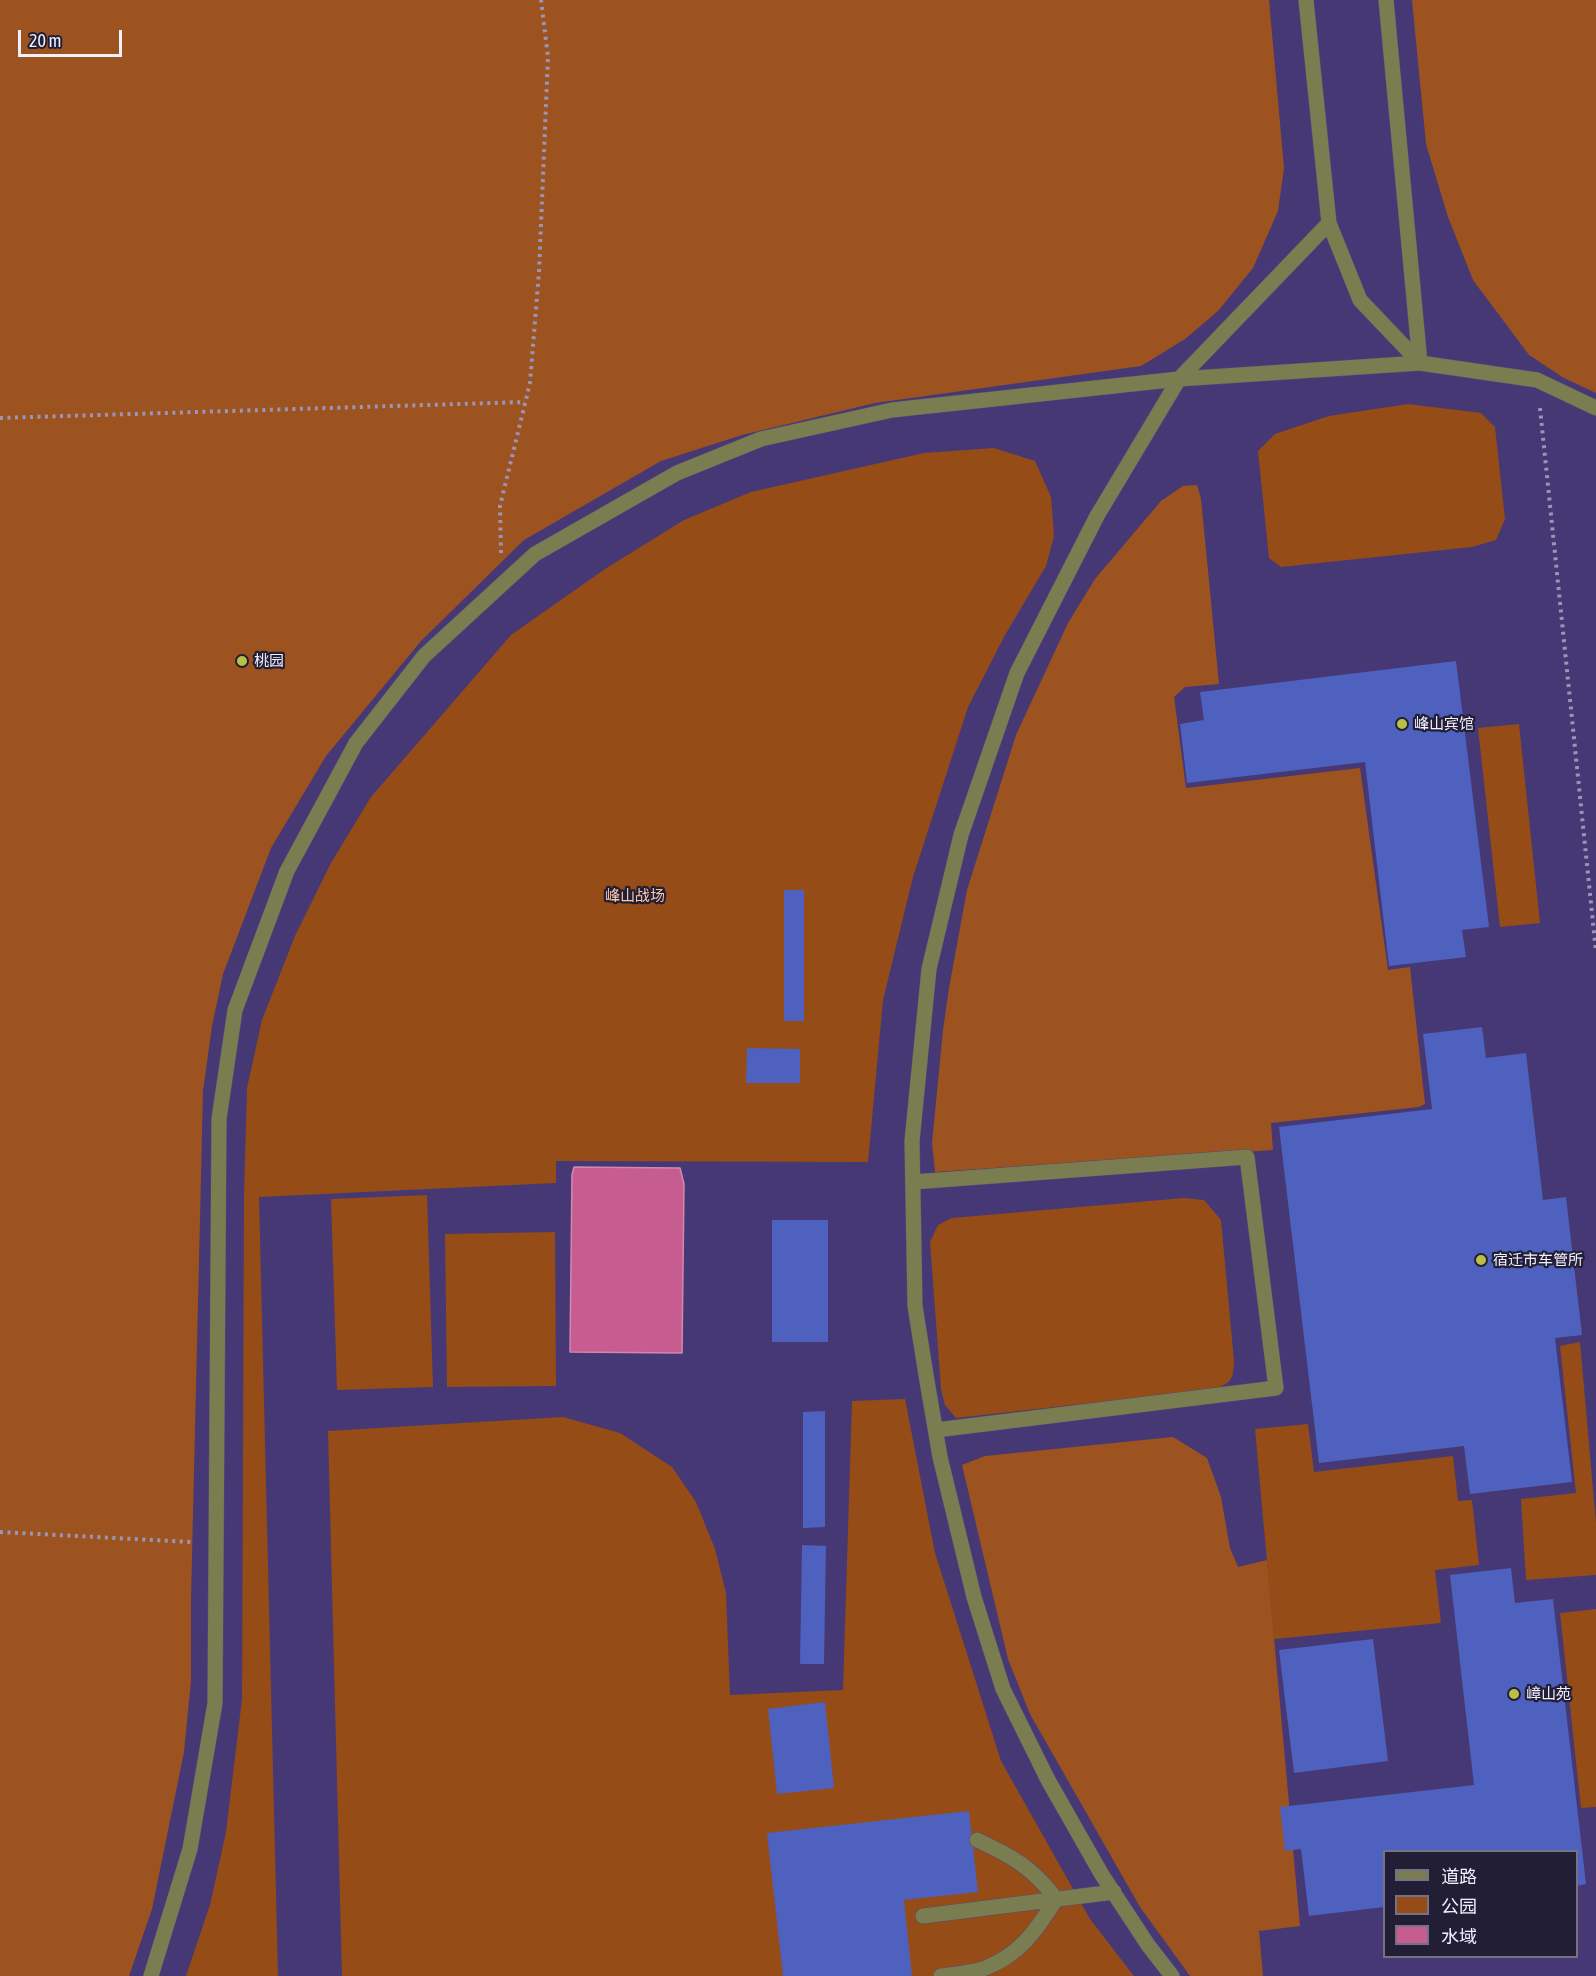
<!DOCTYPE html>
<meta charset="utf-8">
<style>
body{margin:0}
#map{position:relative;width:1596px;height:1976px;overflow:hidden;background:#3c3064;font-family:"Asap Condensed","Noto Sans SC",sans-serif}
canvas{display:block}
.legend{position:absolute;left:1383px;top:1850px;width:195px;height:108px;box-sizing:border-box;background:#221e35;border:2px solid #757285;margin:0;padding:8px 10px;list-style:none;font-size:18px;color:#f1f0fd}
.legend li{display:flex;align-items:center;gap:12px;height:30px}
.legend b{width:30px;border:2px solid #757285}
.scale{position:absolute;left:18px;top:30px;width:104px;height:27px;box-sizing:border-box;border:3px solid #f1f0fd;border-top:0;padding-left:8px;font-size:18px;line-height:21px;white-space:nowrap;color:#f1f0fd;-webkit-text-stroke:4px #221e35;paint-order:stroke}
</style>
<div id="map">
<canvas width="1596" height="1976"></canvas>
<ul class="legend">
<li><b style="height:8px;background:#7a7d4f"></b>道路</li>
<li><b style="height:16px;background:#954c17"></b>公园</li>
<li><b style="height:16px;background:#c65c8f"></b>水域</li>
</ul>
<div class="scale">20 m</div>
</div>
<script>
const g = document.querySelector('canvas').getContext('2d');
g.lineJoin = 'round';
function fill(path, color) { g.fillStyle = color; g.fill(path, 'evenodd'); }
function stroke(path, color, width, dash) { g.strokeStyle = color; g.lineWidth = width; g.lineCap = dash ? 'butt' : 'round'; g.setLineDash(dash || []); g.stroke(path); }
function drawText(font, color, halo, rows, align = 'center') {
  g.font = font + ' "Asap Condensed","Noto Sans SC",sans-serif'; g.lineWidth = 4.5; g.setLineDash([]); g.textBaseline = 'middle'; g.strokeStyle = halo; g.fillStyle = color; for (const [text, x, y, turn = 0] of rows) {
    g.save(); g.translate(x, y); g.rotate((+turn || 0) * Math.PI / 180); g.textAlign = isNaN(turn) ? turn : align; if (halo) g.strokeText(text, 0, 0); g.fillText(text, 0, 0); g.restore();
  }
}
fill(new Path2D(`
 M0 0H1596V1976H0ZM1384 1852H1576V1956H1384Z`), '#463874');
fill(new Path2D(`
 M1408 404 1481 413 1495 427 1505 519 1496 540 1472 547 1281 567 1269 558 1258 451 1275 434 1329 416Z
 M994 448 1035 461 1051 497 1054 536 1046 566 1005 635 968 707 913 877 883 1000 868 1162 556 1161V1183L259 1197 278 1976H186L210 1905 226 1832 242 1699 244 1197 247 1088 262 1020 295 936 331 863 371 797 511 635 605 569 684 520 751 492 924 453Z
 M1519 724 1540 923 1500 927 1478 728Z
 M427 1195 433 1387 337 1390 331 1199Z
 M1184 1198 1204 1200 1221 1220 1234 1361C1233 1380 1232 1382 1215 1389L956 1418 945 1405 941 1389 930 1242 938 1225 952 1218Z
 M555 1232 556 1386 447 1387 445 1234Z
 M1580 1342 1596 1523V1575L1526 1580 1521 1499 1576 1493 1560 1346Z
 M905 1399 935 1553 1001 1761 1090 1919 1134 1976H342L328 1431 563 1417 620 1433 672 1467 696 1502 715 1549 726 1593 730 1695 843 1690 852 1401Z
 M1308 1424 1314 1472 1453 1456 1458 1501 1472 1500 1479 1565 1435 1570 1441 1623 1274 1639 1255 1429Z
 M1596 1609V1807L1581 1808 1560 1613Z`), '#954c17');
fill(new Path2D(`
 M0 0H1269L1284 168 1278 211 1253 268 1218 311 1185 339 1141 366 875 403 742 435 661 461 524 540 421 641 326 756 271 848 223 974 212 1026 203 1091 191 1598V1681L184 1752 152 1909 129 1976H0Z
 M1412 0H1596V393L1564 378 1529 355 1473 280 1448 217 1426 144Z
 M1197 485 1201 499 1219 684 1185 687 1174 697 1186 788 1360 768 1388 970 1410 967 1425 1104 1419 1107 1271 1123 1273 1150 935 1172 932 1143 943 1030 949 988 967 890 1016 735 1068 623 1095 579 1161 501 1183 486Z
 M1173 1437 1207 1458 1221 1497 1230 1548 1238 1567 1267 1560 1300 1926 1259 1931 1263 1976H1190L1140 1907 1030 1714 1008 1659 962 1465 985 1456Z`), '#9d531f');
const water = new Path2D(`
 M574 1167 680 1168 684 1184 682 1353 570 1352 572 1175Z`);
fill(water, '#c65c8f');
stroke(water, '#d388b0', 1.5);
fill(new Path2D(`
 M1456 661 1489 927 1462 930 1466 957 1389 966 1365 762 1187 783 1180 724 1204 720 1200 692Z
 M784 890H804V1021H784Z
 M1482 1027 1486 1058 1526 1053 1543 1200 1566 1197 1582 1335 1555 1338 1572 1482 1470 1494 1464 1446 1319 1463 1279 1127 1432 1109 1423 1034Z
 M747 1048 800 1049V1083H746Z
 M772 1220H828V1342H772Z
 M825 1411V1527L803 1528V1412Z
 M802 1545 826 1546 824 1664H800Z
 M1511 1568 1515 1603 1553 1599 1586 1884 1576 1886V1852H1384V1907L1309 1916 1301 1849 1285 1851 1280 1807 1474 1785 1450 1575Z
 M1373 1639 1388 1761 1294 1773 1279 1650Z
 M825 1702 834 1788 777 1794 768 1709Z
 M969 1811 978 1892 904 1900 912 1976H783L767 1833Z`), '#4e61be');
const minor = new Path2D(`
 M1306 0 1329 223 1360 300 1420 363
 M1386 0 1420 363
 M913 1182 1247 1157 1276 1388 936 1430
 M923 1916 1114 1892
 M151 1976 190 1849 215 1703 219 1119 235 1010 287 871 356 743 424 656 535 554 677 473 761 439 892 410 1179 379 1420 363 1537 380 1596 408
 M941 1976C954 1974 970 1973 983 1969 1020 1955 1036 1931 1056 1899 1033 1868 1012 1856 977 1840
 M1172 1976 1148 1945 1102 1875 1048 1780 1003 1689 974 1597 940 1457 927 1381 915 1306 912 1141 929 969 961 835 1017 673 1097 516 1179 379 1329 223`);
stroke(minor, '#554b79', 16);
stroke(new Path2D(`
 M1540 408 1596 952
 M0 418 525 402
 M501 553 500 506 530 383 539 272 548 57 541 0
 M0 1532 191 1542`), '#9b95b5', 4, [3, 4.5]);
stroke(minor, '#7a7d4f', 15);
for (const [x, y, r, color] of [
 [242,661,6,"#bac045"],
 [1402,724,6,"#bac045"],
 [1481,1260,6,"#bac045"],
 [1514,1694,6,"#bac045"]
]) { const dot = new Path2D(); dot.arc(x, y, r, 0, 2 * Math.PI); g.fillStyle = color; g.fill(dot); stroke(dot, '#221e35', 2); }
drawText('15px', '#f1f0fd', '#221e35', [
 ["桃园",254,661],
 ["峰山宾馆",1414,724],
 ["宿迁市车管所",1493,1260],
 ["嶂山苑",1526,1694]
], 'left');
drawText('15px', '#fac7a9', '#221e35', [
 ["峰山战场",635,896]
]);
</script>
